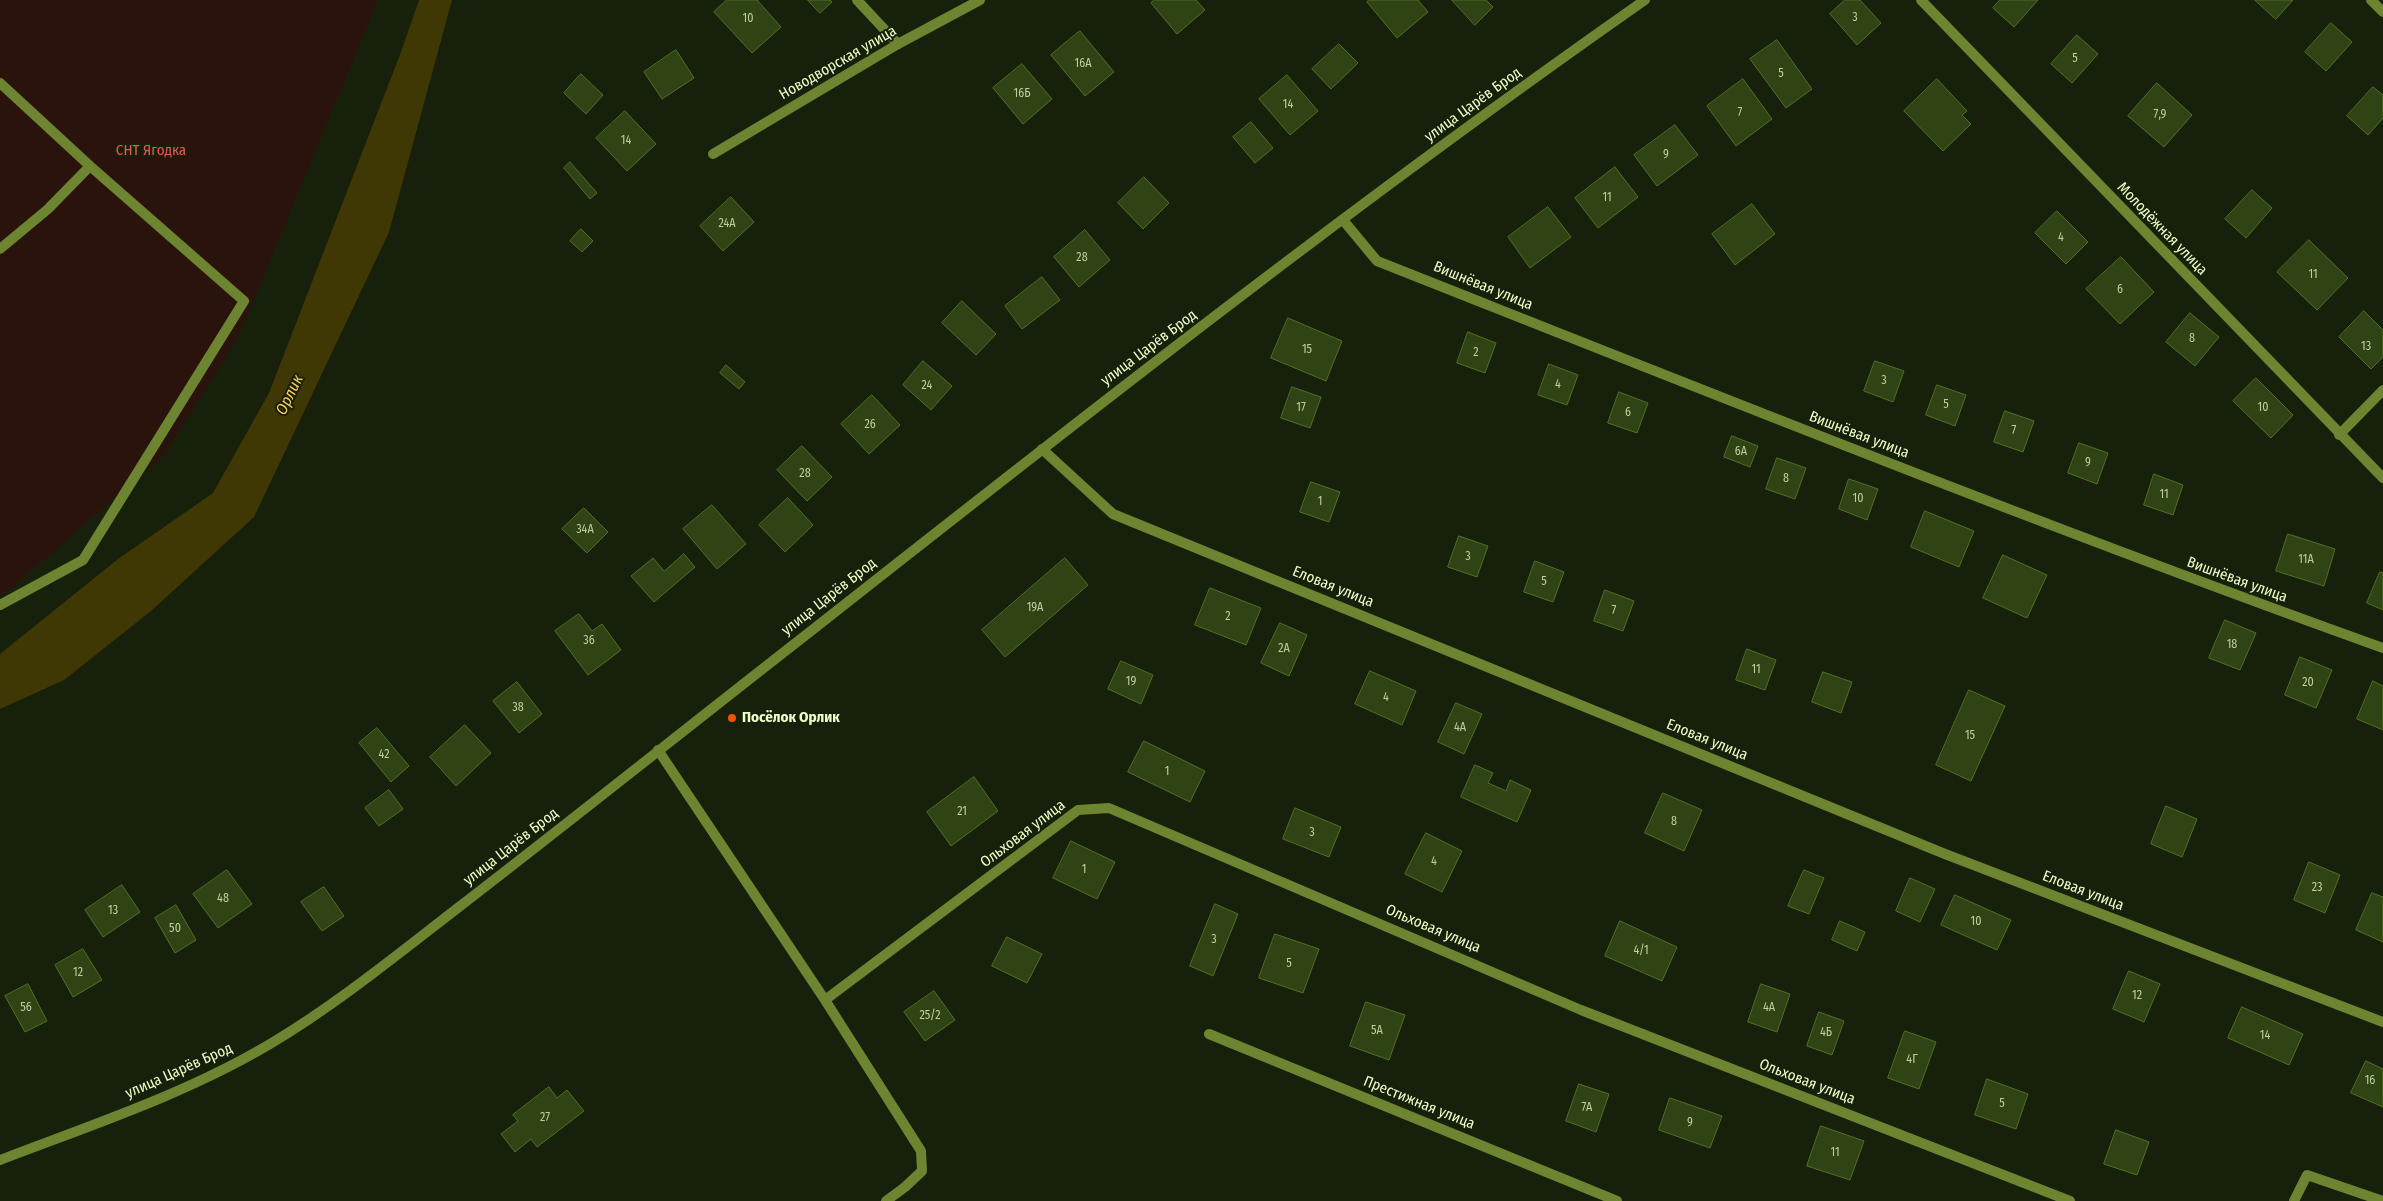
<!DOCTYPE html>
<meta charset="utf-8">
<style>
body{margin:0}
canvas{display:block;background:#17200a}
</style>
<canvas width="2383" height="1201"></canvas>
<script>
const g = document.querySelector('canvas').getContext('2d');
g.lineJoin = 'round';
function fill(path, color) { g.fillStyle = color; g.fill(path, 'evenodd'); }
function stroke(path, color, width, dash) { g.strokeStyle = color; g.lineWidth = width; g.lineCap = dash ? 'butt' : 'round'; g.setLineDash(dash || []); g.stroke(path); }
function drawText(font, color, halo, rows, align = 'center') {
  g.font = font + ' "Fira Sans Condensed",sans-serif'; g.lineWidth = 4; g.setLineDash([]); g.textBaseline = 'middle'; g.strokeStyle = halo; g.fillStyle = color; for (const [text, x, y, turn = 0] of rows) {
    g.save(); g.translate(x, y); g.rotate((+turn || 0) * Math.PI / 180); g.textAlign = isNaN(turn) ? turn : align; if (halo) g.strokeText(text, 0, 0); g.fillText(text, 0, 0); g.restore();
  }
}
fill(new Path2D(`
 M0 0H378L237 340 164 455 0 598Z`), '#2a130d');
fill(new Path2D(`
 M419 0H452L389 232 254 517 151 611 64 680 0 709V654L118 559 213 493 269 393 401 52Z`), '#3f3704');
const building = new Path2D(`
 M727 0H757L781 27 752 53 714 12Z
 M808 0H830L832 2 820 13Z
 M1155 0H1196L1205 10 1177 34 1151 3Z
 M1369 0H1418L1428 12 1397 38 1367 2Z
 M1452 0H1486L1493 7 1475 25Z
 M1845 0H1860L1881 23 1857 45 1830 14Z
 M2000 0H2038L2014 27 1993 8Z
 M2255 0H2293L2276 19Z
 M2331 23 2352 42 2326 71 2305 52Z
 M1080 31 1114 72 1085 96 1051 55Z
 M2077 35 2098 54 2072 83 2051 64Z
 M1777 40 1812 89 1786 108 1750 59Z
 M1339 44 1358 63 1331 89 1312 69Z
 M676 50 694 78 662 99 644 72Z
 M1022 64 1052 99 1023 124 993 88Z
 M581 74 603 95 586 114 564 93Z
 M1287 75 1318 111 1290 135 1259 99Z
 M1743 79 1772 119 1736 146 1707 106Z
 M1937 79 1967 111 1962 115 1971 124 1943 151 1904 111Z
 M2157 83 2192 115 2164 147 2128 116Z
 M2373 87 2383 95V118L2368 135 2347 116Z
 M625 111 656 144 627 171 596 138Z
 M1251 122 1273 148 1255 163 1233 137Z
 M1675 125 1698 155 1657 186 1634 155Z
 M570 162 597 193 590 199 564 168Z
 M1615 167 1638 197 1598 228 1575 198Z
 M1144 177 1169 203 1143 229 1118 203Z
 M2252 190 2272 208 2246 238 2225 219Z
 M731 197 754 222 723 251 700 226Z
 M1752 204 1775 234 1735 265 1712 234Z
 M1548 207 1571 237 1530 268 1508 237Z
 M2057 211 2088 242 2066 264 2035 233Z
 M581 229 593 241 582 252 570 241Z
 M1085 230 1110 260 1079 287 1054 257Z
 M2309 240 2348 278 2317 310 2277 272Z
 M2121 257 2154 292 2120 324 2086 289Z
 M1042 277 1060 300 1022 329 1005 306Z
 M962 301 996 334 976 355 942 323Z
 M2364 311 2383 330V357L2371 369 2339 337Z
 M2190 313 2219 337 2195 366 2166 342Z
 M1288 318 1342 341 1326 381 1271 358Z
 M1468 332 1496 343 1485 373 1457 363Z
 M923 361 952 386 931 410 903 385Z
 M1875 361 1904 371 1893 402 1864 391Z
 M1549 364 1578 375 1567 405 1538 395Z
 M726 365 745 382 739 389 720 373Z
 M2256 378 2293 415 2271 438 2233 401Z
 M1937 385 1966 395 1955 426 1926 415Z
 M1292 387 1321 397 1310 428 1281 418Z
 M1619 392 1648 403 1637 433 1608 423Z
 M872 395 900 425 869 454 841 424Z
 M2005 411 2034 421 2023 452 1994 442Z
 M1732 436 1758 446 1750 467 1724 457Z
 M2079 443 2108 453 2097 484 2068 473Z
 M802 446 832 477 807 501 777 470Z
 M1777 458 1806 468 1795 499 1766 489Z
 M2154 474 2183 485 2173 515 2144 505Z
 M1849 479 1878 489 1867 520 1839 509Z
 M1311 482 1340 492 1329 522 1300 512Z
 M788 498 813 525 785 552 759 525Z
 M712 505 746 544 717 569 683 529Z
 M584 508 608 532 587 553 562 529Z
 M1925 511 1974 531 1959 567 1911 547Z
 M2288 534 2335 549 2324 586 2276 571Z
 M1459 536 1488 546 1477 577 1448 567Z
 M684 554 695 567 654 602 631 576 653 558 664 571Z
 M2003 555 2047 575 2027 618 1983 598Z
 M1065 558 1088 585 1005 657 982 630Z
 M1535 561 1564 572 1553 602 1524 592Z
 M2380 572 2383 573V610L2367 603Z
 M1210 588 1261 608 1246 645 1195 625Z
 M1605 590 1634 601 1623 631 1594 621Z
 M579 614 592 631 602 624 621 650 588 675 555 631Z
 M2225 620 2256 633 2240 670 2209 658Z
 M1280 623 1307 635 1289 676 1261 663Z
 M1747 649 1776 660 1765 690 1736 680Z
 M2300 657 2332 670 2316 708 2285 695Z
 M1121 661 1153 675 1141 704 1108 689Z
 M1370 671 1416 691 1402 725 1355 704Z
 M1823 672 1852 682 1841 713 1812 702Z
 M2373 681 2383 686V730L2357 719Z
 M517 682 542 714 519 733 493 701Z
 M1969 690 2005 706 1971 781 1936 765Z
 M1456 703 1482 714 1464 754 1438 742Z
 M465 725 491 753 456 786 430 757Z
 M377 728 409 766 391 782 359 743Z
 M1144 741 1205 771 1190 802 1128 772Z
 M1475 765 1493 773 1488 783 1506 791 1510 780 1531 790 1517 822 1461 797Z
 M974 777 998 811 951 846 927 812Z
 M389 790 403 809 379 826 365 808Z
 M1663 793 1702 810 1684 851 1645 833Z
 M2166 806 2197 819 2182 857 2151 844Z
 M1295 808 1341 827 1329 857 1283 839Z
 M1426 833 1462 851 1442 892 1405 874Z
 M1071 841 1115 862 1097 899 1053 878Z
 M2309 862 2340 875 2325 913 2294 900Z
 M227 870 252 904 218 928 193 894Z
 M1804 870 1824 878 1809 914 1788 906Z
 M1910 878 1935 889 1920 922 1896 911Z
 M122 885 140 912 103 937 85 910Z
 M324 887 344 916 322 931 301 902Z
 M2372 893 2383 897V942L2356 930Z
 M1955 895 2011 920 1997 950 1941 925Z
 M1215 904 1238 914 1213 976 1190 966Z
 M176 905 196 940 175 953 155 918Z
 M1620 921 1677 947 1662 981 1605 956Z
 M1840 921 1865 932 1857 951 1832 940Z
 M1275 934 1319 949 1303 993 1259 978Z
 M1007 937 1042 954 1027 983 992 966Z
 M83 949 102 980 73 997 55 965Z
 M2129 971 2160 984 2144 1022 2113 1009Z
 M28 984 47 1021 25 1032 5 996Z
 M1761 984 1790 994 1777 1032 1748 1022Z
 M934 991 955 1020 925 1041 904 1012Z
 M1366 1002 1405 1015 1389 1060 1350 1046Z
 M2242 1007 2303 1034 2289 1065 2228 1038Z
 M1819 1012 1844 1021 1832 1055 1807 1046Z
 M1905 1031 1936 1042 1919 1089 1888 1078Z
 M2366 1061 2383 1069V1107L2351 1093Z
 M1987 1079 2028 1094 2016 1129 1975 1115Z
 M1579 1084 1609 1094 1596 1132 1566 1121Z
 M549 1087 557 1098 567 1090 584 1111 537 1147 531 1139 515 1152 501 1134 518 1121 513 1115Z
 M1670 1098 1722 1116 1710 1148 1659 1130Z
 M1821 1126 1864 1141 1850 1180 1807 1166Z
 M2116 1130 2149 1142 2137 1175 2104 1164Z`);
fill(building, '#2f4315');
stroke(building, '#507124', 1);
stroke(new Path2D(`
 M857 0 898 44
 M2371 0 2383 12
 M0 83 90 166 244 301 83 560 0 605
 M0 249 48 209 90 166
 M2339 435 2383 390`), '#6d8431', 10);
stroke(new Path2D(`
 M1921 0 2383 478
 M713 154 898 44 980 0
 M1343 220 1377 261C1711 393 2045 527 2383 648
 M1042 449 1113 514 1945 854 2383 1022
 M658 750 825 1000 921 1151 922 1171 905 1187 886 1201
 M825 1000 1078 810 1109 808 1581 1010 2070 1201
 M1209 1034 1617 1201
 M2294 1201 2307 1175 2383 1201`), '#6d8431', 10);
stroke(new Path2D(`
 M0 1160C91 1125 186 1094 270 1044 337 1004 398 954 459 907 577 816 693 723 811 631 1085 415 1359 200 1645 0`), '#6d8431', 10);
for (const [x, y, r, color] of [
 [732,718,5,"#f45200"]
]) { const dot = new Path2D(); dot.arc(x, y, r, 0, 2 * Math.PI); g.fillStyle = color; g.fill(dot); stroke(dot, '#17200a', 2); }
drawText('12px', '#bdd09c', null, [
 ["3",1855,18],
 ["10",748,19],
 ["5",2075,59],
 ["16А",1083,64],
 ["5",1781,74],
 ["16Б",1022,94],
 ["14",1288,105],
 ["7",1740,113],
 ["7,9",2160,115],
 ["14",626,141],
 ["9",1666,155],
 ["11",1607,198],
 ["24А",727,224],
 ["4",2061,238],
 ["28",1082,258],
 ["11",2313,275],
 ["6",2120,290],
 ["8",2192,339],
 ["13",2366,347],
 ["15",1307,350],
 ["2",1476,353],
 ["3",1884,381],
 ["4",1558,385],
 ["24",927,386],
 ["5",1946,405],
 ["17",1301,408],
 ["10",2263,408],
 ["6",1628,413],
 ["26",870,425],
 ["7",2014,431],
 ["6А",1741,452],
 ["9",2088,463],
 ["28",805,474],
 ["8",1786,479],
 ["11",2164,495],
 ["10",1858,499],
 ["1",1320,502],
 ["34А",585,530],
 ["3",1468,557],
 ["11А",2306,560],
 ["5",1544,582],
 ["19А",1035,608],
 ["7",1614,611],
 ["2",1228,617],
 ["36",589,641],
 ["18",2232,645],
 ["2А",1284,649],
 ["11",1756,670],
 ["19",1131,682],
 ["20",2308,683],
 ["4",1386,698],
 ["38",518,708],
 ["4А",1460,728],
 ["15",1970,736],
 ["42",384,755],
 ["1",1167,772],
 ["21",962,812],
 ["8",1674,822],
 ["3",1312,833],
 ["4",1434,862],
 ["1",1084,870],
 ["23",2317,888],
 ["48",223,899],
 ["13",113,911],
 ["10",1976,922],
 ["50",175,929],
 ["3",1214,940],
 ["4/1",1641,951],
 ["5",1289,964],
 ["12",78,973],
 ["12",2137,996],
 ["56",26,1008],
 ["4А",1769,1008],
 ["25/2",930,1016],
 ["5А",1377,1031],
 ["4Б",1826,1033],
 ["14",2265,1036],
 ["4Г",1912,1060],
 ["16",2370,1081],
 ["5",2002,1104],
 ["7А",1587,1108],
 ["27",545,1118],
 ["9",1690,1123],
 ["11",1835,1153]
]);
drawText('15px', '#ecffc9', '#17200a', [
 ["Новодворская улица",838,63,-30],
 ["улица Царёв Брод",1473,105,-36],
 ["Молодёжная улица",2162,229,46],
 ["Вишнёвая улица",1483,286,22],
 ["улица Царёв Брод",1149,348,-37],
 ["Вишнёвая улица",1859,435,21],
 ["Вишнёвая улица",2237,580,20],
 ["Еловая улица",1333,587,22],
 ["улица Царёв Брод",829,597,-38],
 ["Еловая улица",1707,740,22],
 ["Ольховая улица",1023,834,-37],
 ["улица Царёв Брод",511,847,-38],
 ["Еловая улица",2083,891,21],
 ["Ольховая улица",1433,929,23],
 ["улица Царёв Брод",179,1071,-24],
 ["Ольховая улица",1807,1082,21],
 ["Престижная улица",1419,1103,22]
]);
drawText('15px', '#eb5356', '#17200a', [
 ["СНТ Ягодка",151,151]
]);
drawText('bold 15px', '#ecffc9', '#17200a', [
 ["Посёлок Орлик",742,718]
], 'left');
drawText('italic 16px', '#ffcc57', '#17200a', [
 ["Орлик",290,395,-64]
]);
</script>
